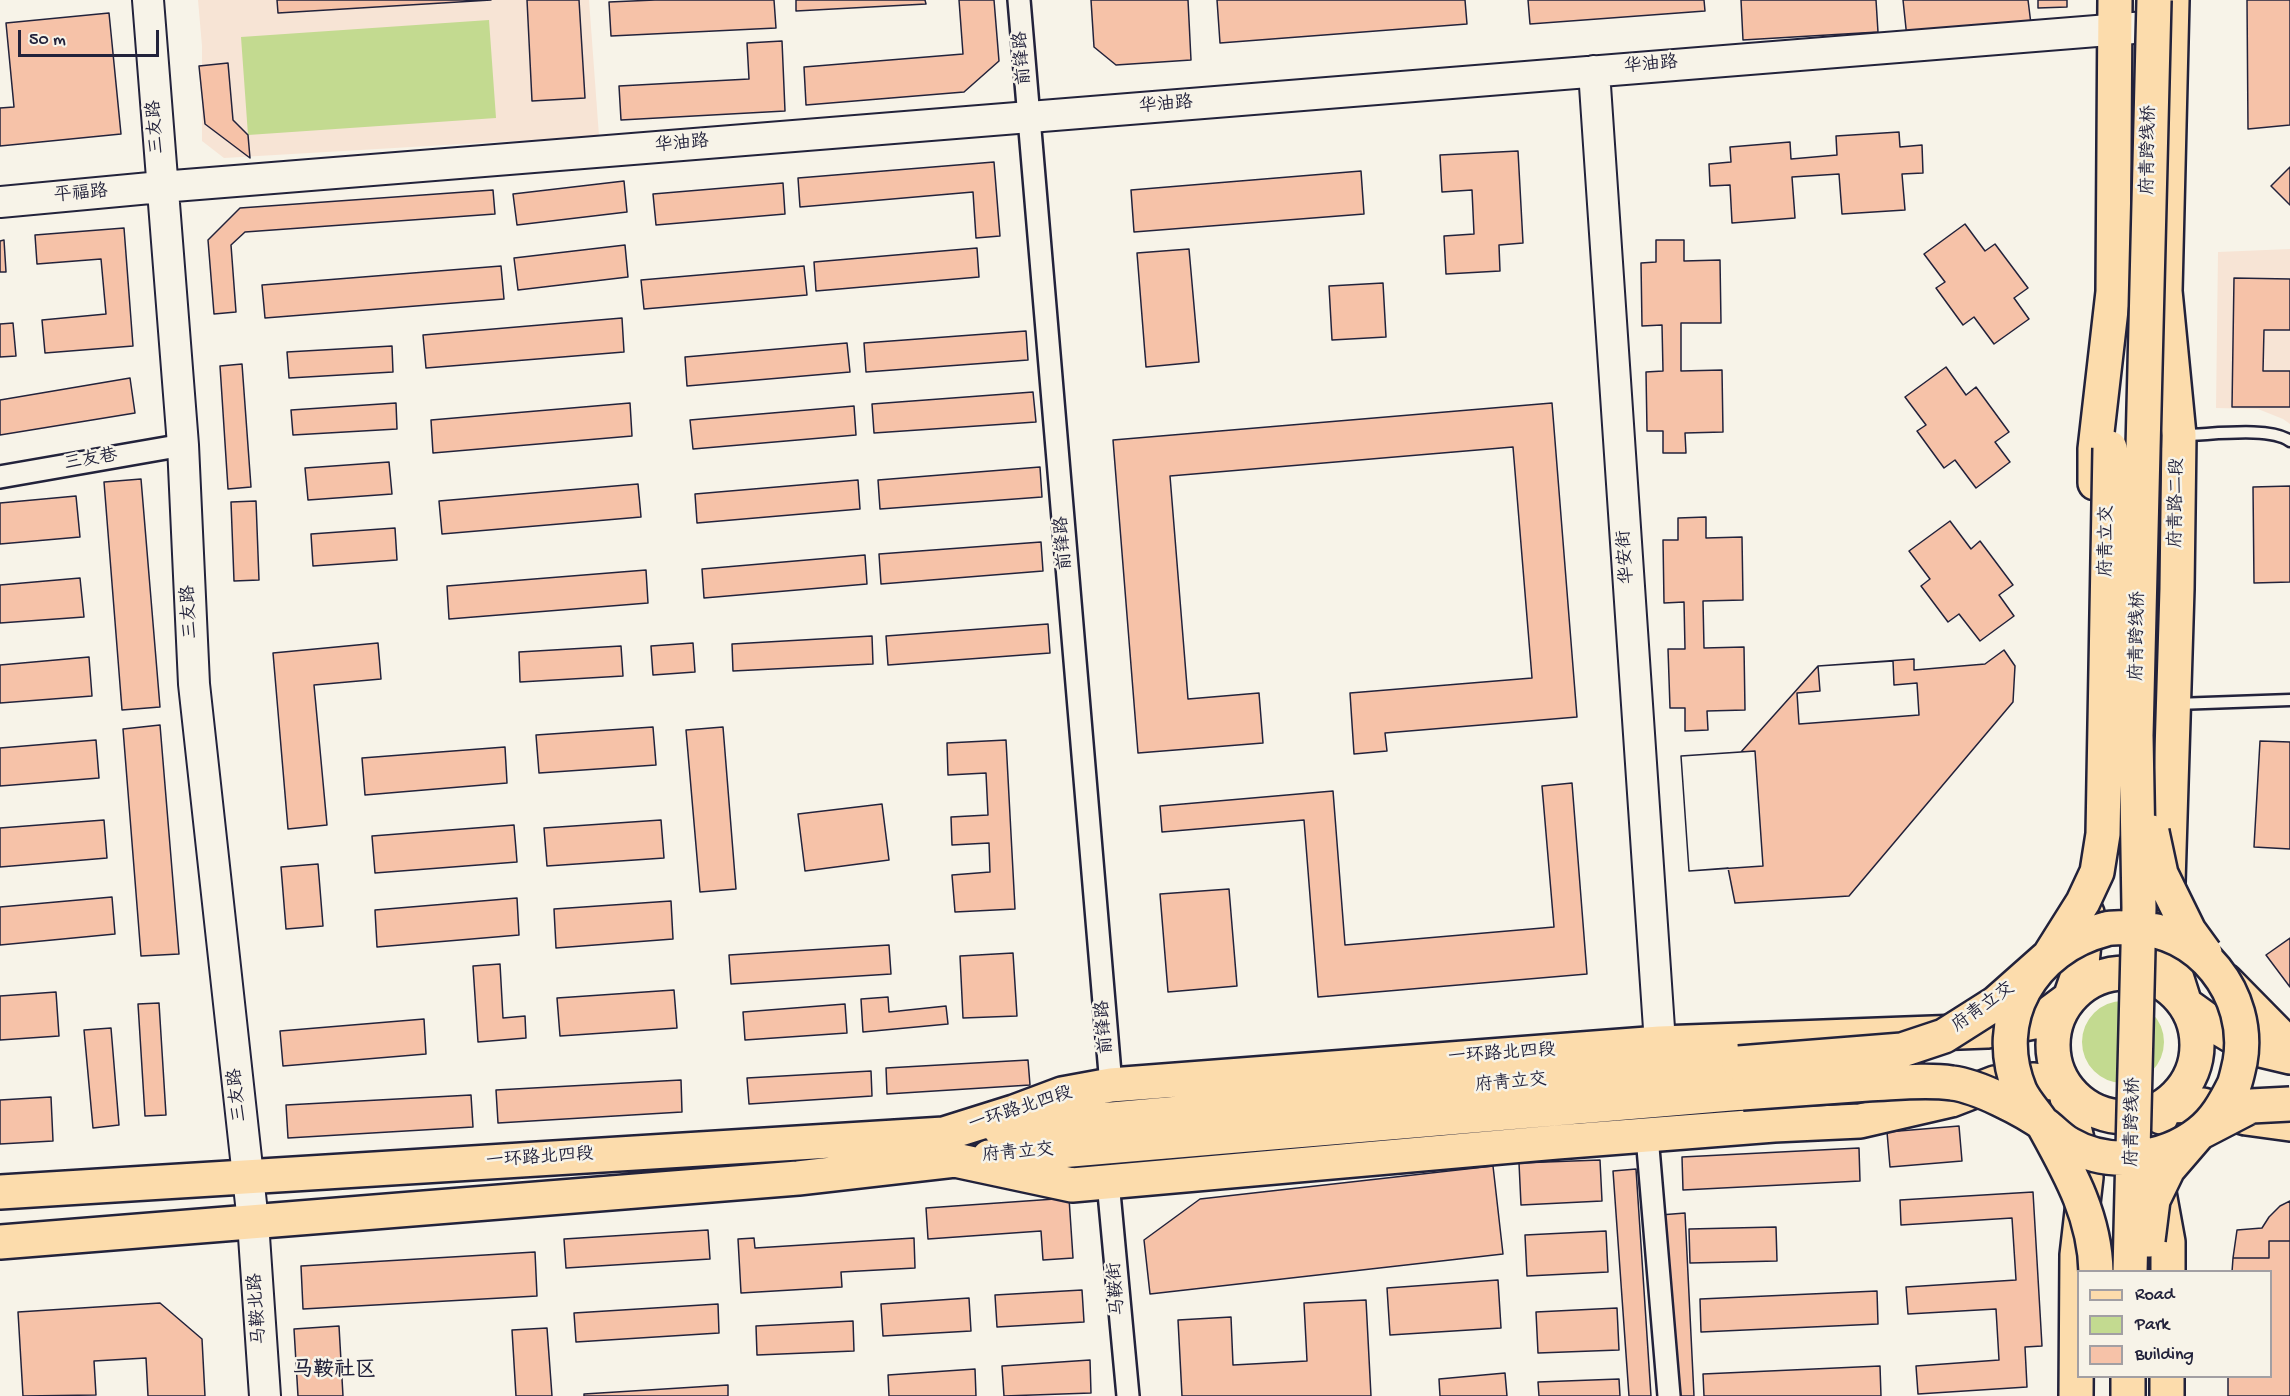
<!DOCTYPE html>
<meta charset="utf-8">
<style>
body{margin:0}
#map{position:relative;width:2290px;height:1396px;overflow:hidden;background:#f7f3e8;font-family:"Gochi Hand",sans-serif}
canvas{display:block}
.legend{position:absolute;left:2077px;top:1270px;width:195px;height:108px;box-sizing:border-box;background:#f7f3e8;border:2px solid #a29fa3;margin:0;padding:8px 10px;list-style:none;font-size:18px;color:#22223b}
.legend li{display:flex;align-items:center;gap:12px;height:30px}
.legend b{width:30px;border:2px solid #a29fa3}
.scale{position:absolute;left:18px;top:30px;width:141px;height:27px;box-sizing:border-box;border:3px solid #22223b;border-top:0;padding-left:8px;font-size:18px;line-height:21px;white-space:nowrap;color:#22223b;-webkit-text-stroke:4px #f7f3e8;paint-order:stroke}
</style>
<div id="map">
<canvas width="2290" height="1396"></canvas>
<ul class="legend">
<li><b style="height:8px;background:#fcdcac"></b>Road</li>
<li><b style="height:16px;background:#c3da90"></b>Park</li>
<li><b style="height:16px;background:#f6c2a8"></b>Building</li>
</ul>
<div class="scale">50 m</div>
</div>
<script>
const g = document.querySelector('canvas').getContext('2d');
g.lineJoin = 'round';
function fill(path, color) { g.fillStyle = color; g.fill(path, 'evenodd'); }
function stroke(path, color, width, dash) { g.strokeStyle = color; g.lineWidth = width; g.lineCap = dash ? 'butt' : 'round'; g.setLineDash(dash || []); g.stroke(path); }
function drawText(font, color, halo, rows, align = 'center') {
  g.font = font + ' "Gochi Hand","LXGW WenKai TC",sans-serif'; g.lineWidth = 5; g.setLineDash([]); g.textBaseline = 'middle'; g.strokeStyle = halo; g.fillStyle = color; for (const [text, x, y, turn = 0] of rows) {
    g.save(); g.translate(x, y); g.rotate((+turn || 0) * Math.PI / 180); g.textAlign = isNaN(turn) ? turn : align; if (halo) g.strokeText(text, 0, 0); g.fillText(text, 0, 0); g.restore();
  }
}
fill(new Path2D(`
 M198 0H589L599 136 224 158 202 141V46Z
 M2290 249V424L2283 419 2258 409 2216 408 2218 252Z`), '#f7e4d5');
fill(new Path2D(`
 M489 20 496 118 248 135 241 37Z
 M2082 1042a41 41 0 1 1 82 0a41 41 0 1 1-82 0Z`), '#c3da90');
const building = new Path2D(`
 M277 0H491L278 13Z
 M527 0H579L585 98 532 101Z
 M655 0H774L776 28 611 36 609 2Z
 M796 0H925L926 4 796 11Z
 M959 0H994L999 61 964 92 806 105 804 67 963 54Z
 M1091 0H1188L1191 60 1116 65 1094 47Z
 M1217 0H1465L1467 24 1220 43Z
 M1528 0H1704L1705 11 1530 24Z
 M1741 0H1876L1878 32 1743 40Z
 M1903 0H2028L2031 24 1907 38Z
 M2038 0H2067V7L2038 8Z
 M2247 0H2290V125L2248 129Z
 M109 13 121 134 0 146V108L14 107 6 23Z
 M782 41 785 111 621 120 619 86 749 79 747 43Z
 M228 63 233 120 248 135 250 158 205 124 199 66Z
 M1899 132 1900 147 1922 145 1923 173 1902 174 1905 210 1842 214 1839 174 1792 177 1795 218 1732 223 1730 185 1710 186 1709 164 1731 162 1730 147 1790 142 1791 159 1837 155 1836 136Z
 M1518 151 1523 243 1499 245 1500 271 1446 274 1444 236 1474 234 1472 190 1442 192 1440 155Z
 M994 162 1000 236 976 238 973 192 800 207 798 178Z
 M2290 167V205L2271 186Z
 M1361 171 1364 214 1134 232 1131 190Z
 M624 181 627 212 517 225 513 194Z
 M783 183 785 214 656 225 653 194Z
 M493 190 495 214 245 232 231 245 236 312 214 314 208 240 240 208Z
 M1965 224 1985 251 1995 244 2028 288 2014 298 2029 319 1994 344 1974 317 1963 325 1936 288 1945 282 1924 254Z
 M124 228 133 346 45 353 42 320 106 314 101 259 37 264 35 235Z
 M4 240 6 272H0V241Z
 M1656 240H1684V261L1720 260 1721 323H1681V371L1722 370 1723 432 1685 433 1686 453H1663V431H1647L1646 372 1663 371 1662 325 1642 326 1641 263 1656 262Z
 M625 245 628 277 518 290 514 258Z
 M977 248 979 277 816 291 814 262Z
 M1189 249 1199 362 1146 367 1137 253Z
 M501 266 504 299 265 318 262 285Z
 M804 266 807 295 644 309 641 280Z
 M2234 278 2290 279V330H2264L2263 371H2290V407H2232Z
 M1383 283 1386 337 1332 340 1329 286Z
 M622 318 624 352 426 368 423 335Z
 M13 323 16 356 0 357V324Z
 M1026 331 1028 360 866 372 864 343Z
 M847 343 850 372 687 386 685 357Z
 M392 346 393 372 289 378 287 352Z
 M242 364 251 487 228 489 220 366Z
 M1946 367 1966 395 1976 387 2009 432 1995 442 2010 462 1976 488 1955 460 1944 468 1917 431 1926 425 1905 397Z
 M130 378 135 413 0 435V400Z
 M1033 392 1036 422 874 433 872 404Z
 M396 403 397 429 293 435 291 410Z
 M630 403 632 436 433 453 431 420Z
 M1552 403 1577 717 1385 733 1387 751 1354 754 1350 693 1532 678 1513 447 1170 476 1188 699 1259 693 1263 743 1138 753 1113 440Z
 M854 406 856 435 693 449 690 420Z
 M389 462 392 494 308 500 305 468Z
 M1040 467 1042 497 880 509 878 480Z
 M141 479 160 707 122 710 104 482Z
 M858 480 860 509 697 523 695 494Z
 M638 484 641 517 442 534 439 501Z
 M2290 486V582L2254 583 2253 487Z
 M76 496 80 537 0 544V503Z
 M256 501 259 580 234 581 231 502Z
 M1706 517V538L1742 537 1743 600 1703 601 1704 648 1744 647 1745 710 1707 711 1708 730 1685 731V708H1670L1668 649H1685L1684 602 1664 603 1663 540H1678V518Z
 M1950 521 1971 549 1980 541 2013 585 1999 595 2014 616 1980 641 1959 614 1948 622 1921 586 1930 579 1909 551Z
 M395 528 397 560 313 566 311 534Z
 M1041 542 1043 571 881 584 879 554Z
 M865 555 867 584 704 598 702 569Z
 M646 570 648 603 449 619 447 586Z
 M80 578 84 617 0 623V585Z
 M1048 624 1050 653 888 665 886 636Z
 M872 636 873 664 733 671 732 644Z
 M378 643 381 679 314 685 327 825 288 829 273 653Z
 M693 643 695 672 653 675 651 646Z
 M621 646 623 676 520 682 519 652Z
 M2004 650 2015 666 2013 702 1849 896 1735 903 1728 868 1689 871 1681 756 1741 752 1818 666 1914 659V670L1985 664Z
 M89 657 92 696 0 703V665Z
 M1893 661 1894 685 1917 683 1919 715 1799 724 1797 693 1820 691 1818 666Z
 M160 725 179 954 141 956 123 729Z
 M653 727 656 765 539 773 536 735Z
 M723 727 736 889 700 892 686 730Z
 M96 740 99 778 0 786V748Z
 M1006 740 1015 909 955 912 952 875 990 872 989 843 952 845 951 817 988 815 986 773 948 775 947 743Z
 M2260 741 2290 742V849L2254 847Z
 M505 747 507 783 365 795 362 758Z
 M1755 751 1763 866 1689 871 1681 756Z
 M1572 783 1587 974 1318 997 1304 820 1162 832 1160 806 1333 791 1345 945 1554 927 1542 786Z
 M882 804 889 860 805 871 798 814Z
 M104 820 107 858 0 867V828Z
 M661 820 664 858 547 866 544 828Z
 M514 825 517 862 375 873 372 836Z
 M318 864 323 926 286 929 281 867Z
 M1229 889 1237 986 1168 992 1160 894Z
 M112 897 115 934 0 945V907Z
 M517 898 519 935 377 947 375 910Z
 M671 901 673 939 556 948 554 909Z
 M2290 938V987L2266 955Z
 M889 945 891 974 731 984 729 955Z
 M1013 953 1017 1016 963 1018 960 956Z
 M500 964 503 1018 525 1016 526 1038 478 1042 473 966Z
 M674 990 677 1028 560 1036 557 998Z
 M56 992 59 1036 0 1040V996Z
 M888 997 889 1012 946 1006 948 1024 863 1032 861 999Z
 M159 1003 166 1115 145 1116 138 1004Z
 M845 1004 847 1033 745 1040 743 1012Z
 M424 1019 426 1054 283 1066 280 1031Z
 M111 1028 119 1125 93 1128 84 1030Z
 M1028 1060 1030 1085 887 1094 886 1068Z
 M871 1071 872 1096 749 1104 747 1078Z
 M681 1080 682 1112 498 1123 496 1090Z
 M471 1095 473 1127 288 1138 286 1105Z
 M51 1097 53 1141 0 1144V1100Z
 M1959 1126 1962 1161 1890 1167 1887 1132Z
 M1859 1148 1860 1181 1683 1190 1682 1157Z
 M1600 1160 1602 1201 1521 1205 1519 1163Z
 M1493 1166 1503 1254 1150 1294 1144 1240 1200 1199Z
 M1636 1169 1651 1396H1629L1613 1171Z
 M2033 1192 2042 1346 2025 1347 2027 1387 1918 1394 1916 1366 1999 1360 1996 1309 1908 1314 1906 1287 2016 1280 2012 1218 1901 1225 1900 1200Z
 M1069 1198 1073 1258 1043 1260 1041 1231 928 1239 926 1208Z
 M2290 1201V1241H2269V1258H2233L2237 1230 2262 1228 2269 1217 2280 1206Z
 M1685 1213 1694 1396H1670L1660 1215Z
 M1776 1227 1777 1261 1690 1263 1689 1229Z
 M708 1230 710 1259 566 1268 564 1239Z
 M1606 1231 1608 1272 1527 1276 1525 1235Z
 M754 1238 755 1248 914 1238 915 1268 841 1272 842 1287 741 1293 738 1239Z
 M2269 1241H2290V1396H2228V1376H2270V1272H2232L2233 1258H2269Z
 M535 1252 537 1296 303 1309 301 1266Z
 M1498 1280 1501 1328 1390 1335 1387 1288Z
 M1082 1290 1084 1322 997 1327 995 1295Z
 M1877 1291 1878 1324 1701 1332 1700 1299Z
 M969 1298 971 1331 883 1336 881 1304Z
 M1366 1300 1371 1396H1182L1178 1320 1231 1317 1233 1365 1307 1361 1304 1303Z
 M160 1303 202 1339 205 1396H148L146 1358 94 1361 96 1395 23 1396 18 1312Z
 M718 1304 719 1333 576 1342 574 1313Z
 M1617 1308 1619 1350 1538 1353 1536 1312Z
 M853 1321 854 1351 757 1355 756 1326Z
 M339 1326 343 1396H298L294 1329Z
 M547 1328 552 1396H516L512 1330Z
 M1090 1360 1091 1393 1004 1396 1002 1366Z
 M1880 1366 1881 1396H1704L1703 1374Z
 M975 1369 976 1396H889L888 1375Z
 M1505 1373 1507 1396H1440L1439 1379Z
 M1619 1379 1620 1396H1539L1538 1382Z
 M728 1385V1396H584V1394Z`);
fill(building, '#f6c2a8');
stroke(building, '#22223b', 1.5);
const lane = new Path2D(`
 M2183 435C2209 435 2270 426 2290 441
 M2176 704 2290 700`);
const street = new Path2D(`
 M1019 0 1111 1085
 M0 477 183 445
 M1647 1136 1669 1396
 M1108 1182 1128 1396`);
const secondary = new Path2D(`
 M148 0 183 445 194 684 253 1222 265 1396
 M1594 71 1660 1043
 M0 202 161 187 2171 25`);
const primary = new Path2D(`
 M2172 0 2165 291 2179 435 2177 589 2167 915 2171 960 2185 1004 2217 1027 2252 1048 2290 1057
 M2095 483V449L2113 292 2115 0
 M2053 1045a72 72 0 1 1 144 0a72 72 0 1 1-144 0Z
 M2226 981 2290 1046
 M2161 1117 2165 1106 2203 1105 2246 1118 2290 1124
 M1000 1129 1739 1063
 M989 1157 1742 1093
 M2158 1187 2168 1242V1272
 M0 1192 944 1134 1014 1112 1062 1094 1111 1085 1660 1043 1987 1031 2039 1021 2070 998 2082 963 2087 913
 M0 1242 798 1178 955 1160 1072 1185 1557 1142 1774 1125 1860 1121 1951 1100 1995 1083 2034 1080 2064 1085 2086 1177 2077 1255 2076 1396
 M2128 1396V1376
 M2167 1396V1376`);
stroke(lane, '#22223b', 15);
stroke(street, '#22223b', 26);
stroke(secondary, '#22223b', 34);
stroke(primary, '#22223b', 38);
stroke(lane, '#f7f3e8', 10);
stroke(street, '#f7f3e8', 21);
stroke(secondary, '#f7f3e8', 30);
stroke(primary, '#fcdcac', 33);
const primaryBridge = new Path2D(`
 M2152 832 2161 874 2189 931 2205 953
 M1739 1063 1902 1050 1944 1036 1996 1003 2049 956 2083 902 2097 872 2103 834 2110 448
 M1742 1093C1784 1090 1826 1087 1868 1084 1895 1083 1925 1079 1952 1083 1978 1086 2024 1110 2045 1125 2053 1131 2060 1139 2069 1144 2108 1167 2163 1161 2199 1133 2215 1121 2225 1103 2234 1085 2237 1077 2238 1070 2240 1062 2252 995 2199 927 2130 928 2122 928 2113 927 2106 929 2032 948 1990 1019 2020 1091 2026 1104 2037 1114 2044 1126 2070 1173 2095 1217 2096 1272
 M2148 1240 2153 1200 2168 1169 2199 1133 2251 1106 2290 1104
 M2130 1272 2139 908 2136 735 2154 0`);
stroke(primaryBridge, '#22223b', 38, []);
stroke(primaryBridge, '#fcdcac', 33);
drawText('18px', '#22223b', '#f7f3e8', [
 ["前锋路",1024,58,-95],
 ["华油路",1651,66,-5],
 ["华油路",1166,106,-5],
 ["三友路",157,127,-94],
 ["华油路",682,145,-5],
 ["府青跨线桥",2150,150,-89],
 ["平福路",81,195,-5],
 ["三友巷",91,461,-10],
 ["府青路二段",2178,503,-89],
 ["府青立交",2108,541,-89],
 ["前锋路",1065,543,-95],
 ["华安街",1627,557,-94],
 ["三友路",191,612,-93],
 ["府青跨线桥",2139,636,-89],
 ["府青立交",1984,1008,-36],
 ["前锋路",1106,1027,-95],
 ["一环路北四段",1502,1055,-4],
 ["府青立交",1511,1084,-5],
 ["三友路",239,1095,-96],
 ["一环路北四段",1021,1110,-18],
 ["府青跨线桥",2134,1122,-89],
 ["府青立交",1018,1154,-5],
 ["一环路北四段",540,1159,-4],
 ["马鞍街",1118,1289,-95],
 ["马鞍北路",259,1309,-94]
]);
drawText('bold 21px', '#22223b', '#f7f3e8', [
 ["马鞍社区",334,1372]
]);
</script>
